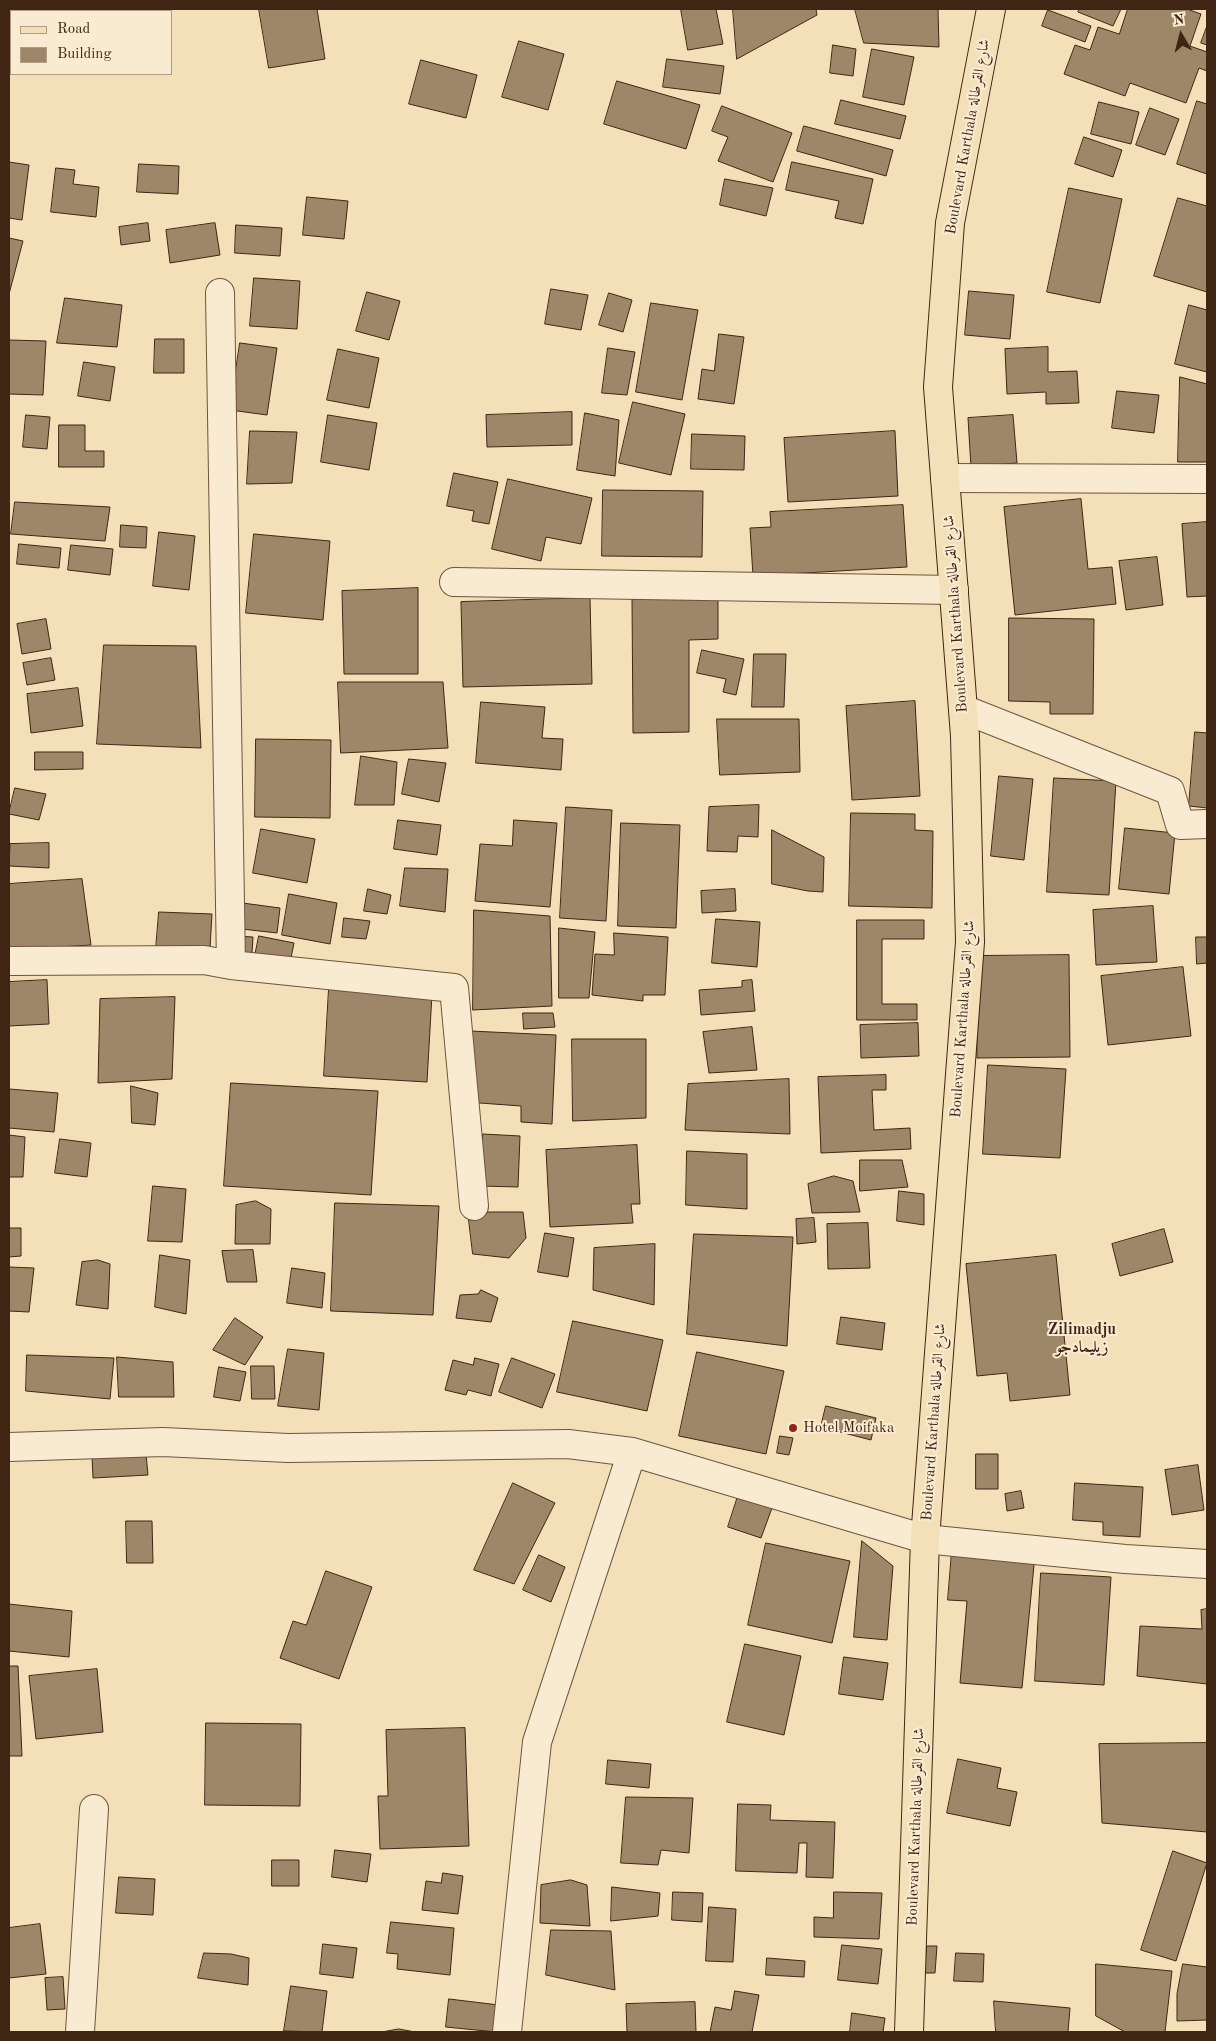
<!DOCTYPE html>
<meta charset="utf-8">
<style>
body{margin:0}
#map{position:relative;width:1216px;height:2041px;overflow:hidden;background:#f4e0b8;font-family:"Old Standard TT",serif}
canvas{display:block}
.frame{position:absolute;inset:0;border:10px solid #402514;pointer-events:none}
.legend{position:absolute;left:10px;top:10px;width:162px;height:65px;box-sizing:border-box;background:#f8ebd1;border:1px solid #ae9c85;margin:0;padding:6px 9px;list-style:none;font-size:15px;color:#402514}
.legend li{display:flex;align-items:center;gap:10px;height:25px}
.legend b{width:25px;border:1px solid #ae9c85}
.north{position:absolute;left:1156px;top:10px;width:50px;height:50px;-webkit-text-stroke:4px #f8ebd1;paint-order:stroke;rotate:352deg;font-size:14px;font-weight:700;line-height:20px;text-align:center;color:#402514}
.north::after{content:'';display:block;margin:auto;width:18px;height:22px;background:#402514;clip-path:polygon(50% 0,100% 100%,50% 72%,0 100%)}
</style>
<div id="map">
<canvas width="1216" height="2041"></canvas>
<div class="frame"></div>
<ul class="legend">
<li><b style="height:6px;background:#f4e0b8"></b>Road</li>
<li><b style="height:14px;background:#9e8669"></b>Building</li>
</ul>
<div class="north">N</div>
</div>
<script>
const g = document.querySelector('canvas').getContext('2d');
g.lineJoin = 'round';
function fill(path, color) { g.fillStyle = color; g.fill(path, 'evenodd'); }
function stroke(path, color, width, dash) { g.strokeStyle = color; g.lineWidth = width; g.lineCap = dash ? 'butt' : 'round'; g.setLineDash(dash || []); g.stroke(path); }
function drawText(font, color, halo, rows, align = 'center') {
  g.font = font + ' "Old Standard TT",Amiri,serif'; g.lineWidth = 4; g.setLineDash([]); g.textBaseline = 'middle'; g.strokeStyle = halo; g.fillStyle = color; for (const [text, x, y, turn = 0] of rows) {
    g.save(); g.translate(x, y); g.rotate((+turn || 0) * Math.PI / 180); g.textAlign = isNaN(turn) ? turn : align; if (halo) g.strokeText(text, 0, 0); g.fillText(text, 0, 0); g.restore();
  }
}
const building = new Path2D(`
 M259 9H317L325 59 269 68Z
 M681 9H716L723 44 688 50Z
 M733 9H816L817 15 737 59Z
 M855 9H938L939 47 864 43Z
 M1080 9H1121L1113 26 1078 12Z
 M1128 9H1187L1201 14 1190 46 1207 52V71L1199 68 1186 103 1130 83 1125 96 1064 74 1075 45 1090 50 1098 27 1119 34Z
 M1048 10 1091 26 1085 42 1042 26Z
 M1207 26V45L1201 43Z
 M519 41 564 54 548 110 502 97Z
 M833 45 856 49 853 76 830 73Z
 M872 49 914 57 904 105 863 97Z
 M667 59 724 66 720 94 663 87Z
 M421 60 477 75 466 118 409 104Z
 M617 81 700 105 686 149 604 124Z
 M841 100 906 116 900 139 835 124Z
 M1197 101 1207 104V174L1177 164Z
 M1099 102 1139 112 1131 144 1091 134Z
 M722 106 792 133 773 182 718 161 728 137 712 131Z
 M1150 108 1179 119 1165 155 1136 145Z
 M804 126 893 150 886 176 797 151Z
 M1084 137 1122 150 1113 177 1075 164Z
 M9 162 29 165 22 220 9 218Z
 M792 162 873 179 863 224 835 218 839 201 786 190Z
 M139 164 179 166 178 194 137 192Z
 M56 168 75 170 73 184 99 187 96 217 51 212Z
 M725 179 773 188 766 216 720 205Z
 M1069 188 1122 199 1100 303 1047 292Z
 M307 197 348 201 344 239 303 235Z
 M1178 198 1207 206V292L1154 276Z
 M148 223 150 241 121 245 119 227Z
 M215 223 220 255 170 263 166 230Z
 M236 225 282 228 280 256 235 253Z
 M9 238 23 241 9 294Z
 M254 278 300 281 297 329 250 326Z
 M551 289 588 295 581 330 545 324Z
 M969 291 1014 295 1010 339 965 335Z
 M367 292 400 301 389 340 356 331Z
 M609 293 632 300 623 332 599 325Z
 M65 298 122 305 117 347 57 343Z
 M651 303 698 310 682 400 636 392Z
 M1189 305 1207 310V372L1175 364Z
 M719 334 744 337 734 404 698 399 702 369 714 371Z
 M155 339H184V373H154Z
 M9 340 46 341 43 395 9 394Z
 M240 343 277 348 267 415 230 410Z
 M1048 347V372L1077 371 1079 403 1046 404V392L1007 394 1005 349Z
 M608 348 635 352 627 395 602 393Z
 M338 349 379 358 369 408 327 400Z
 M84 362 115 367 110 401 78 396Z
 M1180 377 1207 384V462H1178Z
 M1117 391 1159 395 1154 433 1112 428Z
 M633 402 685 414 671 475 619 463Z
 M572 412V445L487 447 486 415Z
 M585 413 619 420 615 476 577 470Z
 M26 415 50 417 47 449 23 447Z
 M328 415 377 423 369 470 321 462Z
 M1013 415 1017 463 971 467 968 418Z
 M59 425H85V451H104V467H59Z
 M250 431 297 432 292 483 247 484Z
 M895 431 898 496 788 502 784 438Z
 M692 434 745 436 744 470 691 469Z
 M454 473 498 482 489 524 472 521 474 511 447 506Z
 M508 479 592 498 581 544 546 537 541 561 492 549Z
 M603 490 703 491 702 557 602 556Z
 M1081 499 1088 569 1112 567 1116 604 1015 615 1004 507Z
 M15 502 110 507 105 541 11 534Z
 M903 505 907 567 753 576 750 528 771 527 770 512Z
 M1207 522V596L1187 597 1182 524Z
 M121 525 147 527 146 548 120 547Z
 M159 532 195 536 189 590 153 586Z
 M254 534 330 541 323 620 246 613Z
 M19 544 61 548 59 568 17 564Z
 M71 545 113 549 110 575 68 570Z
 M1157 557 1163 605 1126 610 1119 561Z
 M418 588V674H344L342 591Z
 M718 597V639L689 640V732L633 733 632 598Z
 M590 598 592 684 463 687 461 602Z
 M1009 618 1094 619 1093 714H1050V702L1009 701Z
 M46 619 51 649 22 654 17 624Z
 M104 645 196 646 201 748 97 744Z
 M702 650 744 659 736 695 723 692 726 679 697 673Z
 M754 654H786L784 707H752Z
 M51 658 55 680 27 685 23 663Z
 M338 682H443L448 748 341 753Z
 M78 688 83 726 31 733 27 694Z
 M915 701 920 796 852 800 846 706Z
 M481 702 545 707 542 738 563 739 561 770 476 763Z
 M717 719H799L800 772 720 775Z
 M1195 732 1207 733V808L1189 806Z
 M256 739 331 740 330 818 255 817Z
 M35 752H83V769L35 770Z
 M361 756 397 762 394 805H355Z
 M409 759 446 763 439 802 402 794Z
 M999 776 1033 779 1024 860 991 856Z
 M1054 778 1116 781 1109 895 1047 892Z
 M15 788 46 794 39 820 9 814Z
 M759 805 758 837 738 836 737 852 707 851 709 807Z
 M566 807 612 810 606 921 560 918Z
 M851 813 915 814V830L933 831 932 908 849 906Z
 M398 820 441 825 437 855 394 849Z
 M514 820 557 823 550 907 475 901 480 844 512 846Z
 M621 823 680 825 676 928 618 926Z
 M1125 828 1175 833 1169 894 1119 889Z
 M261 829 315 839 307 883 253 873Z
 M772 830 824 857 823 892 808 891 772 884Z
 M49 843V868L9 866 10 844Z
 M405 868 448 869 445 912 400 906Z
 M82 879 91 945 9 950V884Z
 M368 889 391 895 387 914 364 911Z
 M735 889 736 911 702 913 701 891Z
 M289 894 337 903 330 944 282 935Z
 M235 902 280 908 277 933 233 928Z
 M1153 906 1157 962 1096 965 1093 910Z
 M474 910 550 916 552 1006 473 1010Z
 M159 912 212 914 210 948 156 949Z
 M344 918 370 921 366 939 342 937Z
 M716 919 760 922 757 967 712 963Z
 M857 920H924V939H882V1004H917V1020H857Z
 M559 928 595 932 589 998H559Z
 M614 933 668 937 665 995H643V1001L592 995 595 954 614 955Z
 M237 936 253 937 252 953 235 952Z
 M259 936 294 943 290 963 255 956Z
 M1196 937H1207V963L1197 964Z
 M1069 955 1070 1057 977 1058 976 956Z
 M1183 967 1191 1036 1108 1045 1101 976Z
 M47 980 49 1024 9 1026V982Z
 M752 980 755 1011 701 1015 699 990 742 987V981Z
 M329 988 432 994 427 1082 324 1076Z
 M175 997 172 1079 98 1083 100 999Z
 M523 1013H553L555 1027 524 1029Z
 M918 1023 919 1056 861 1058 860 1025Z
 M752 1027 757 1070 709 1073 703 1032Z
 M470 1031 556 1035 552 1124 521 1122V1106L466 1102Z
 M572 1039H646V1118L573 1121Z
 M988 1065 1066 1069 1060 1158 983 1154Z
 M886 1075V1090H872L874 1130 910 1128 911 1149 821 1153 818 1077Z
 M789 1079 790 1134 685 1130 688 1084Z
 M231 1083 378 1091 371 1195 224 1186Z
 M131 1086 158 1093 155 1125 132 1123Z
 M9 1089 58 1093 54 1132 9 1128Z
 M483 1134 520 1136 518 1187 481 1186Z
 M9 1135 25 1137 23 1177H9Z
 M60 1139 91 1143 87 1177 55 1173Z
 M637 1145 640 1204H631L633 1223 550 1227 546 1150Z
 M687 1151 747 1154V1209L686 1205Z
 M860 1160H902L908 1187 860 1191Z
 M834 1176 853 1181 860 1212 812 1213 808 1184Z
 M153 1186 186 1189 182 1242 148 1241Z
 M899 1191 924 1194V1225L897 1221Z
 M256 1201 271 1209 270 1244H235L236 1205Z
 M335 1203 439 1206 433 1315 331 1311Z
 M468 1212H523L526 1238 509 1258 473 1254Z
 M814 1218 816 1242 797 1244 796 1219Z
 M868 1223 870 1268 828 1269 827 1224Z
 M9 1228H21V1256L9 1257Z
 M1164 1229 1173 1262 1120 1276 1112 1244Z
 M545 1233 574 1238 568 1277 538 1272Z
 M694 1234 793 1237 787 1346 687 1334Z
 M655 1244 654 1305 593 1290 594 1248Z
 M253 1250 257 1282H227L222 1251Z
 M160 1255 190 1260 186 1314 155 1307Z
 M1056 1255 1070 1395 1010 1401 1007 1373 977 1376 966 1264Z
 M98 1260 110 1264 108 1309 76 1305 82 1262Z
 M9 1267 34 1268 29 1312 9 1311Z
 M292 1268 325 1273 322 1308 287 1303Z
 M481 1290 498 1298 491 1322 456 1318 460 1295 478 1294Z
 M841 1317 885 1323 882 1350 837 1344Z
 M235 1318 263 1337 245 1365 213 1350Z
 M573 1321 663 1340 647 1411 557 1392Z
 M288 1349 324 1353 319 1410 278 1406Z
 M697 1352 784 1371 766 1454 679 1436Z
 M27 1355 114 1358 110 1399 26 1391Z
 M117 1357 173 1362 174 1397H119Z
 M475 1358 499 1364 491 1396 468 1390 466 1395 445 1390 453 1360 473 1365Z
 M512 1358 555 1374 542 1408 499 1392Z
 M251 1366H274L275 1399H252Z
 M219 1367 246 1372 240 1401 214 1397Z
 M826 1406 876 1418 871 1440 821 1427Z
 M780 1436 793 1438 789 1455 777 1453Z
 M146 1454 148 1475 93 1478 92 1456Z
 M976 1454H998V1489H976Z
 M1198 1465 1204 1510 1172 1515 1165 1470Z
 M513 1483 555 1503 514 1584 474 1570Z
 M1075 1483 1143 1487 1140 1537 1103 1535V1522L1073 1520Z
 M1021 1491 1024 1508 1007 1511 1005 1494Z
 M738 1496 772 1508 761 1538 728 1527Z
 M126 1521H152L153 1563H127Z
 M862 1541 893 1566 887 1640 854 1637Z
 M766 1543 850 1561 832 1643 748 1625Z
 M952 1551 1035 1555 1022 1688 960 1683 967 1601 948 1600Z
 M539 1555 565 1567 551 1602 523 1590Z
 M326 1571 372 1587 339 1679 280 1658 293 1621 306 1625Z
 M1041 1573 1111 1577 1104 1685 1035 1681Z
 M9 1604 72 1611 69 1657 9 1651Z
 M1207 1609V1684L1137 1676 1140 1626 1202 1629 1201 1610Z
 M745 1644 801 1656 784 1735 727 1722Z
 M844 1657 888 1663 883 1700 839 1694Z
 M9 1666H18L22 1756H9Z
 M97 1669 103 1732 36 1739 29 1676Z
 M206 1723 301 1724 300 1806 205 1805Z
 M465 1728 469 1846 380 1849 378 1796H388L386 1730Z
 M1207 1743V1832L1102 1823 1099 1744Z
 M958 1759 1001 1768 997 1788 1017 1792 1010 1826 947 1813Z
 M608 1760 651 1764 649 1788 606 1784Z
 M626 1797 693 1798 689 1853 661 1850 658 1865 621 1863Z
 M738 1804 771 1805 770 1820 835 1822 833 1878 806 1877 807 1843H799L797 1873 736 1871Z
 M335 1850 371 1854 367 1882 332 1877Z
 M1173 1851 1207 1863 1176 1961 1141 1950Z
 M272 1860H299V1886H272Z
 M443 1873 463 1876 458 1914 422 1910 426 1881 441 1883Z
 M119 1877 155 1879 153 1915 116 1913Z
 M571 1880 587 1885 590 1926 540 1923 541 1885Z
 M612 1887 660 1893 658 1916 611 1921Z
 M673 1892 703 1893 702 1922 672 1920Z
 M834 1892 882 1893 879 1939 814 1937V1917L833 1918Z
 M709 1907 736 1909 733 1962 706 1961Z
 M391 1922 454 1928 450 1975 397 1969 398 1954 387 1953Z
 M40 1924 46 1974 9 1978V1928Z
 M551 1930 611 1931 615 1990 546 1975Z
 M323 1944 357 1948 353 1978 320 1974Z
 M842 1945 882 1949 878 1984 838 1980Z
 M927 1946H937L935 1973H925Z
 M204 1953 231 1954 249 1958 248 1985 198 1978Z
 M956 1953 984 1954 983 1982 954 1981Z
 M767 1958 805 1961 804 1977 766 1975Z
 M1096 1964 1172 1971 1165 2032H1125L1096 2016Z
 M1183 1964 1207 1967V2020L1177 2021V1994Z
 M63 1977 65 2009 47 2010 45 1978Z
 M291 1986 327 1991 322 2032 284 2031Z
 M735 1991 759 1995 752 2032H710L715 2007 731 2010Z
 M449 1999 507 2006 496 2032 446 2027Z
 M994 2001 1070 2008 1068 2032H996Z
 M695 2002 696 2032H627L626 2004Z
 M852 2013 885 2018 883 2032H850Z
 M399 2029 415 2032H382Z`);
fill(building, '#9e8669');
stroke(building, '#402514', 1);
const minor = new Path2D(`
 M220 293 231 965
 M945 478 1207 479
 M454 582 954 590
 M963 709 1170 791 1180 825 1207 824
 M9 961 204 960 231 965 454 988 474 1206
 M9 1447 163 1442 288 1448 568 1444 632 1452 925 1539 1125 1559 1207 1564
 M80 2032 94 1809
 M507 2032 537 1742 632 1452`);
const major = new Path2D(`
 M909 2032 925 1539 970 942 965 736 938 387 950 223 991 9`);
stroke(minor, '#6d543d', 30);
stroke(major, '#402514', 30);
stroke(minor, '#f8ebd1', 28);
stroke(major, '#f4e0b8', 28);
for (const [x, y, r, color] of [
 [793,1428,5,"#8f2418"]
]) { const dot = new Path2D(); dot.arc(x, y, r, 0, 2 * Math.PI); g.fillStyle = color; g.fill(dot); stroke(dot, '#f8ebd1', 2); }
drawText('15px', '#402514', '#f8ebd1', [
 ["Boulevard Karthala شارع القرطالة",968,137,-80],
 ["Boulevard Karthala شارع القرطالة",956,614,-94],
 ["Boulevard Karthala شارع القرطالة",963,1019,-86],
 ["Boulevard Karthala شارع القرطالة",934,1422,-86],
 ["Boulevard Karthala شارع القرطالة",916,1827,-88]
]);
drawText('15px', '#402514', '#f8ebd1', [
 ["Hotel Moifaka",803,1428]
], 'left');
drawText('bold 16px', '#402514', '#f8ebd1', [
 ["Zilimadju",1082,1330],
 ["زيليمادجو",1082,1348]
]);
</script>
